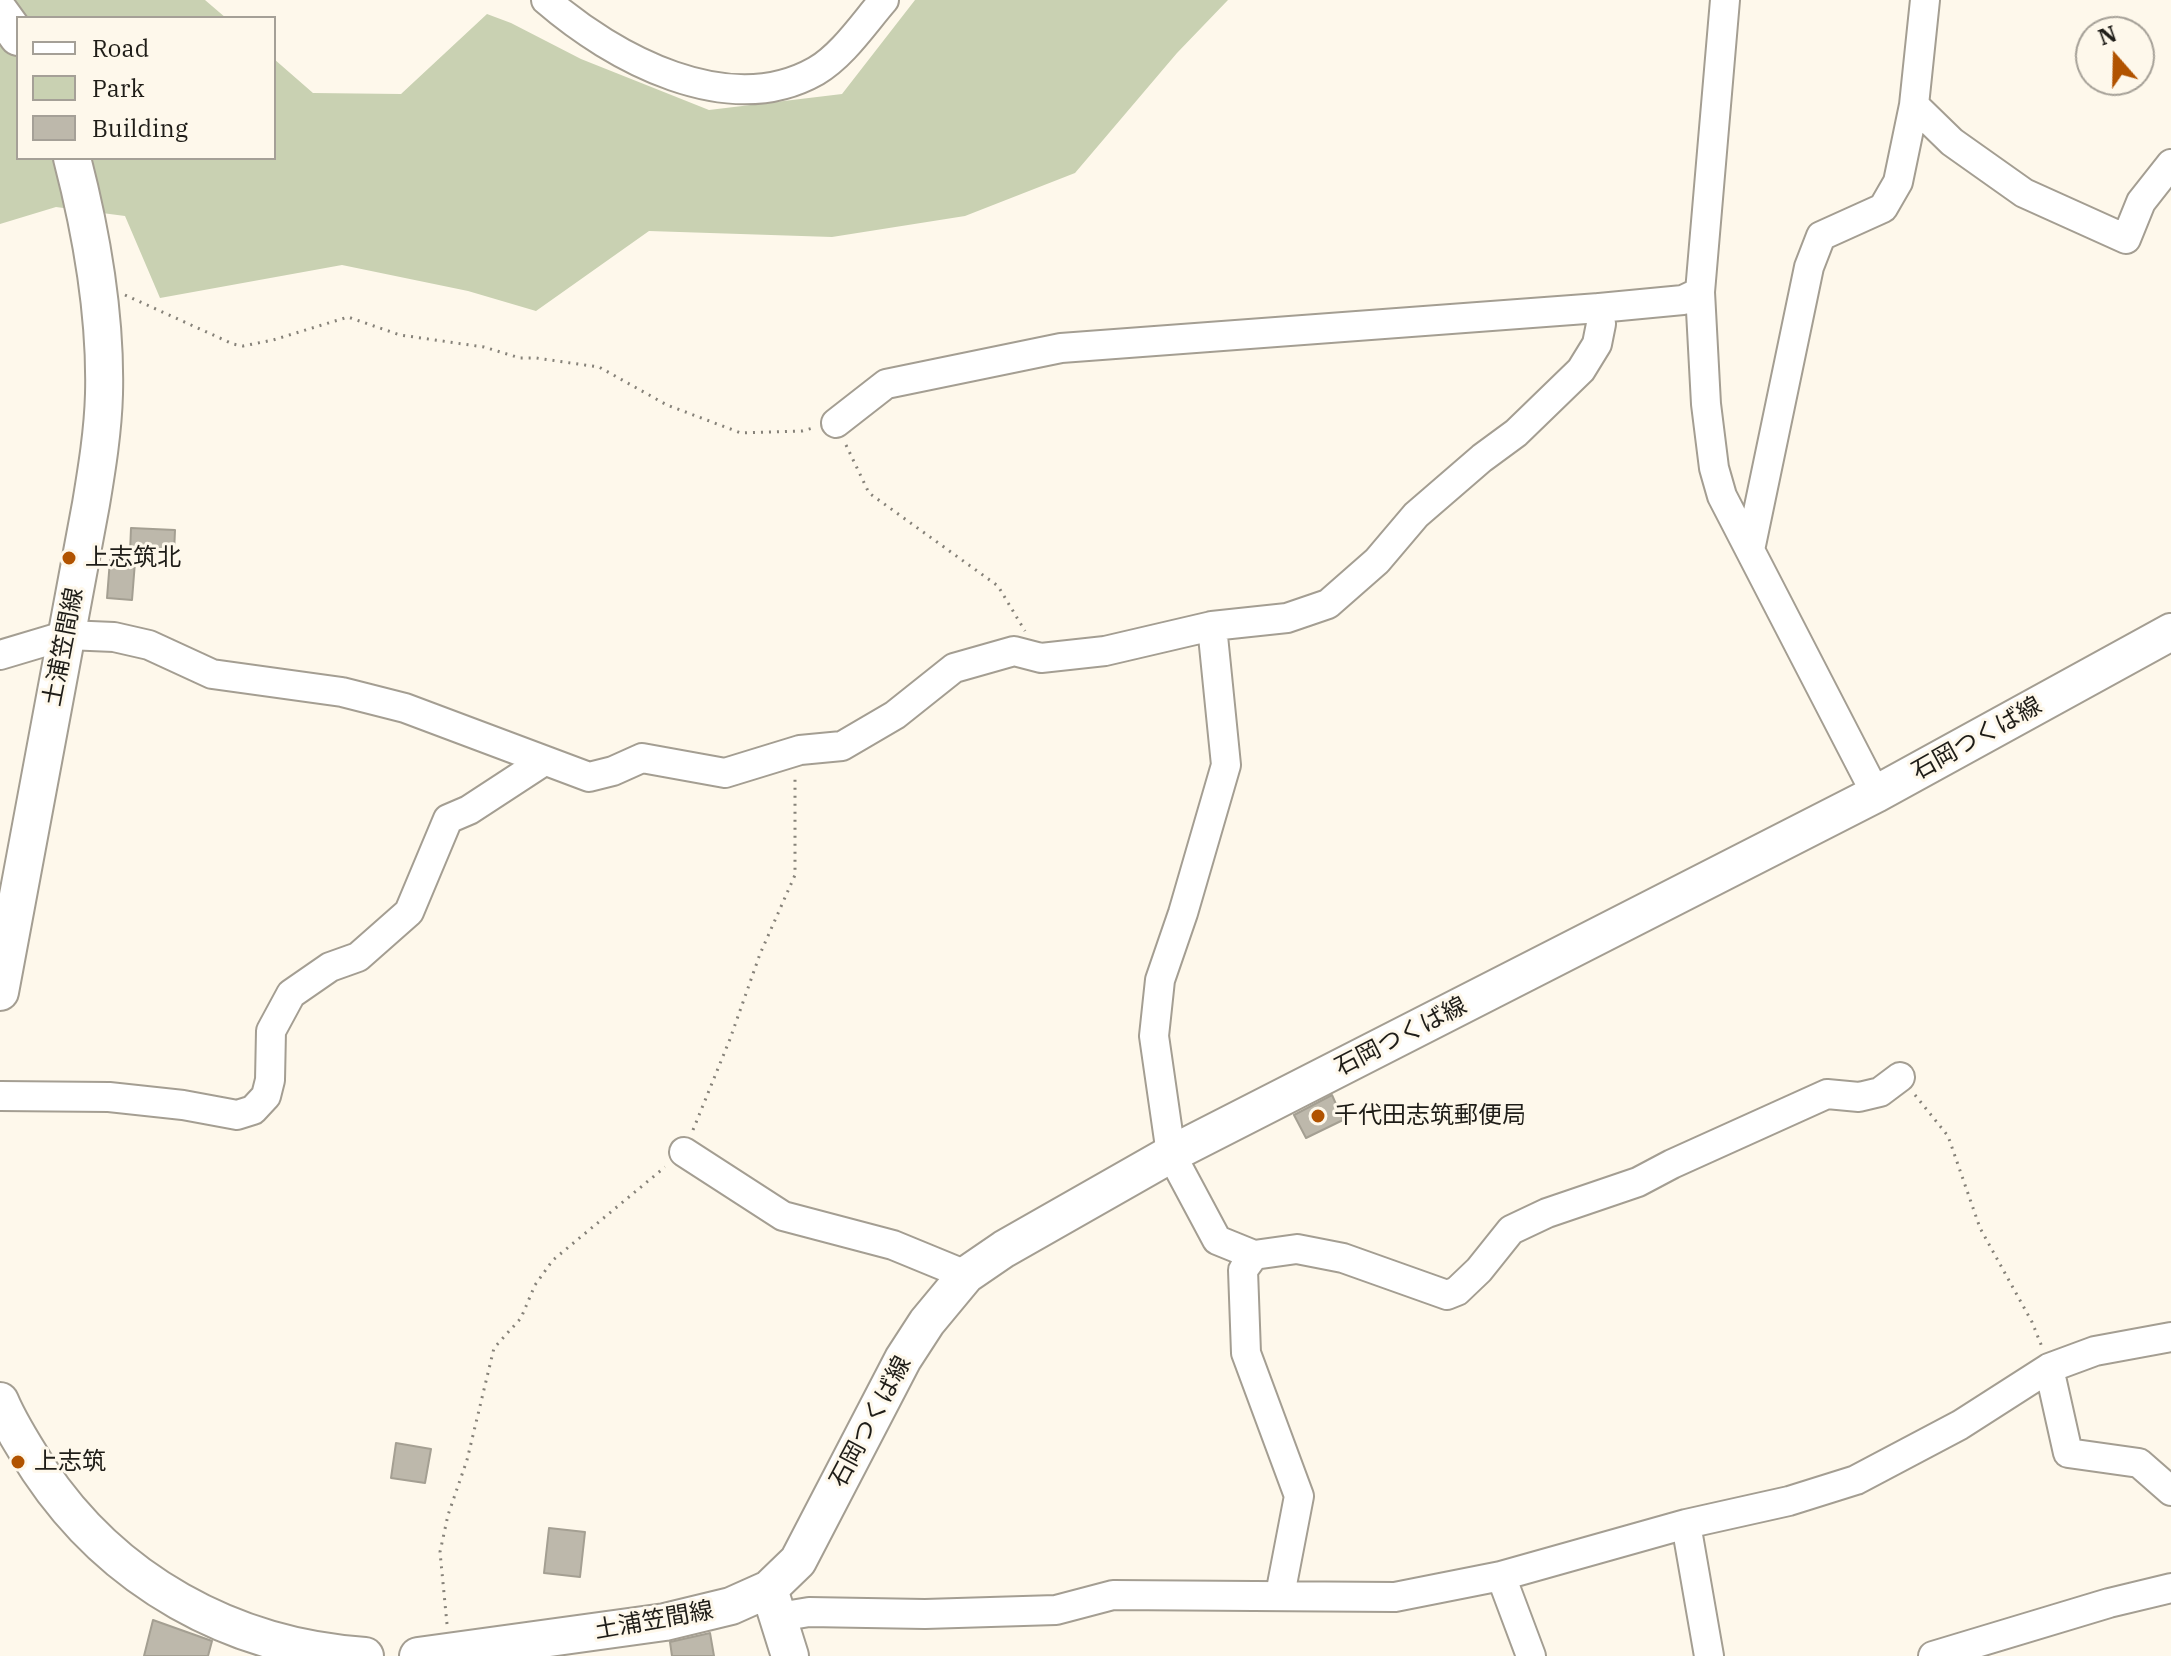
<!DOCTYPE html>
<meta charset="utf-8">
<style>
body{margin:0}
#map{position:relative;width:2171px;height:1656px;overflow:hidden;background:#fef8eb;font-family:"IBM Plex Serif",serif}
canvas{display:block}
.legend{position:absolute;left:16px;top:16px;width:260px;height:144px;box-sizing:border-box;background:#fef8eb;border:2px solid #a5a097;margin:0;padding:10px 14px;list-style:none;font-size:24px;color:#1f1d18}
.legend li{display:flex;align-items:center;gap:16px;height:40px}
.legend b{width:40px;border:2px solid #a5a097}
.north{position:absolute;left:2075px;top:16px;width:80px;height:80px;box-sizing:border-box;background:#fef8eb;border:2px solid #a5a097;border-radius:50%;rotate:340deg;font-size:22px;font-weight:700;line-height:32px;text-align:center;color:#1f1d18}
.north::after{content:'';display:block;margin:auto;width:28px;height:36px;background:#b15300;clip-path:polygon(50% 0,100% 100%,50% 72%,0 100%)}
</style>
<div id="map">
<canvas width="2171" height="1656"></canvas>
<ul class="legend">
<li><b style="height:10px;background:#fff"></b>Road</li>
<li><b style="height:22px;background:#c9d1b2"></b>Park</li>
<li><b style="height:22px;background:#bdb8ab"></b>Building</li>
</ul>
<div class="north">N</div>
</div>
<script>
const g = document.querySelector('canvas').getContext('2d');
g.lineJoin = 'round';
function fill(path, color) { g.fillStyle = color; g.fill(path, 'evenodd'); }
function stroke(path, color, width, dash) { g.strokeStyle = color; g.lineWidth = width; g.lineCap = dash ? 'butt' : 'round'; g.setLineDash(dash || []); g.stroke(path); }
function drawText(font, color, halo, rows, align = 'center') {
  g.font = font + ' "IBM Plex Serif","Noto Sans JP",serif'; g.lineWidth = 6; g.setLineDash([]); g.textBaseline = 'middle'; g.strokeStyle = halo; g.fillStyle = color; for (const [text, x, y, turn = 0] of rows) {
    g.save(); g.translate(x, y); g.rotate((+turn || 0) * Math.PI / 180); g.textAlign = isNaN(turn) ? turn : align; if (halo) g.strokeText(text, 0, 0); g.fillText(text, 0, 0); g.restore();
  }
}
fill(new Path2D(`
 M0 0H205L226 18H18V158H274V59L313 93 401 94 487 14 511 23 581 59 709 110 842 94 915 0H1228L1177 53 1075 173 965 216 832 237 649 231 536 311 468 291 342 265 160 298 125 216 56 207 0 224Z`), '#c9d1b2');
const building = new Path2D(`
 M131 528 175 530 174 554 130 553Z
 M110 560 135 562 132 600 107 598Z
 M1332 1095 1343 1120 1306 1138 1294 1115Z
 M396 1443 431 1449 425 1483 391 1478Z
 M549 1528 585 1532 580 1577 544 1573Z
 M153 1620 212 1641 208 1656H144Z
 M710 1633 714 1656H672L670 1642Z`);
fill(building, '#bdb8ab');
stroke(building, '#a49f92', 2);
const minor = new Path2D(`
 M546 0C613 58 728 121 816 71 843 55 864 23 884 0
 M1725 0 1700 292 1706 404 1714 468 1722 496 1876 794
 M1914 105 1925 0
 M836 423 886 384 1061 348 1599 308 1683 300 1700 292
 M1750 550 1809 267 1821 236 1883 208 1898 182 1914 105 1952 142 2024 193 2126 239 2141 202 2171 164
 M1212 626 1226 765 1183 913 1160 980 1154 1036 1171 1154 1217 1240 1254 1255 1297 1249 1343 1258 1447 1295 1457 1291 1479 1270 1511 1230 1547 1213 1638 1182 1672 1164 1827 1094 1859 1097 1880 1092 1900 1077
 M0 655 67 635 114 637 149 645 212 674 342 692 405 708 589 777 613 771 642 758 725 773 800 750 842 746 895 715 954 668 1014 651 1041 658 1105 651 1212 626 1287 618 1328 604 1377 561 1416 515 1482 458 1516 433 1581 370 1597 344 1601 324 1599 308
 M0 1096 109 1097 183 1105 237 1115 253 1110 266 1096 270 1080 271 1031 291 994 330 967 358 957 409 912 448 819 469 810 544 761
 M684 1152 783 1216 893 1245 966 1275
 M1254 1255 1243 1270 1246 1353 1299 1496 1280 1595
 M2049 1368 2068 1453 2139 1463 2171 1491
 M1686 1524 1709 1656
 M1501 1576 1531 1656
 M779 1617 809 1612 925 1614 1056 1610 1113 1595 1395 1597 1501 1576 1686 1524 1789 1501 1856 1480 1960 1425 2049 1368 2095 1351 2171 1337
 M1933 1656 2109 1603 2171 1588`);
const major = new Path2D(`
 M0 12 18 37
 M0 992 91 504C97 468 103 431 104 394 106 315 92 235 72 158
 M0 1401C10 1425 25 1448 39 1470 113 1581 231 1647 365 1656
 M769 1589 790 1656
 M418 1656 665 1622 731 1606 769 1589 798 1561 903 1359 927 1322 966 1275 1004 1249 1171 1154 1876 794 2171 632`);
stroke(minor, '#a49e92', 32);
stroke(major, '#a49e92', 40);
stroke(new Path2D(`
 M125 295 233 344 243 346 273 340 348 317 400 335 484 347 520 358H536L599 367 667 405 741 433 802 431 813 428
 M846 445 869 493 998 586 1025 631
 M1915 1095 1948 1136 1980 1228 2032 1322 2042 1347
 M693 1130 730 1039 760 954 795 875V777
 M447 1624 440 1552 448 1515 467 1460 494 1348 521 1318 535 1285 553 1260 665 1167`), '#868279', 3, [2, 6]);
stroke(minor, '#fff', 28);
stroke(major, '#fff', 36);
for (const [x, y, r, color] of [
 [69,558,8,"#b15300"],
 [1318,1116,8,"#b15300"],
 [18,1462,8,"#b15300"]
]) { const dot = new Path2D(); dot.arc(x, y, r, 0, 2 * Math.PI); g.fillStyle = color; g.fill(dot); stroke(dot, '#fef8eb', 3); }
drawText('24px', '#1f1d18', '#fef8eb', [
 ["上志筑北",85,558],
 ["千代田志筑郵便局",1334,1116],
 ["上志筑",34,1462]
], 'left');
drawText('24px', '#1f1d18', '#fef8eb', [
 ["土浦笠間線",64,647,-79],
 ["石岡つくば線",1977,739,-29],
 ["石岡つくば線",1401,1037,-27],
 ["石岡つくば線",871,1422,-62],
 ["土浦笠間線",654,1621,-10]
]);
</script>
